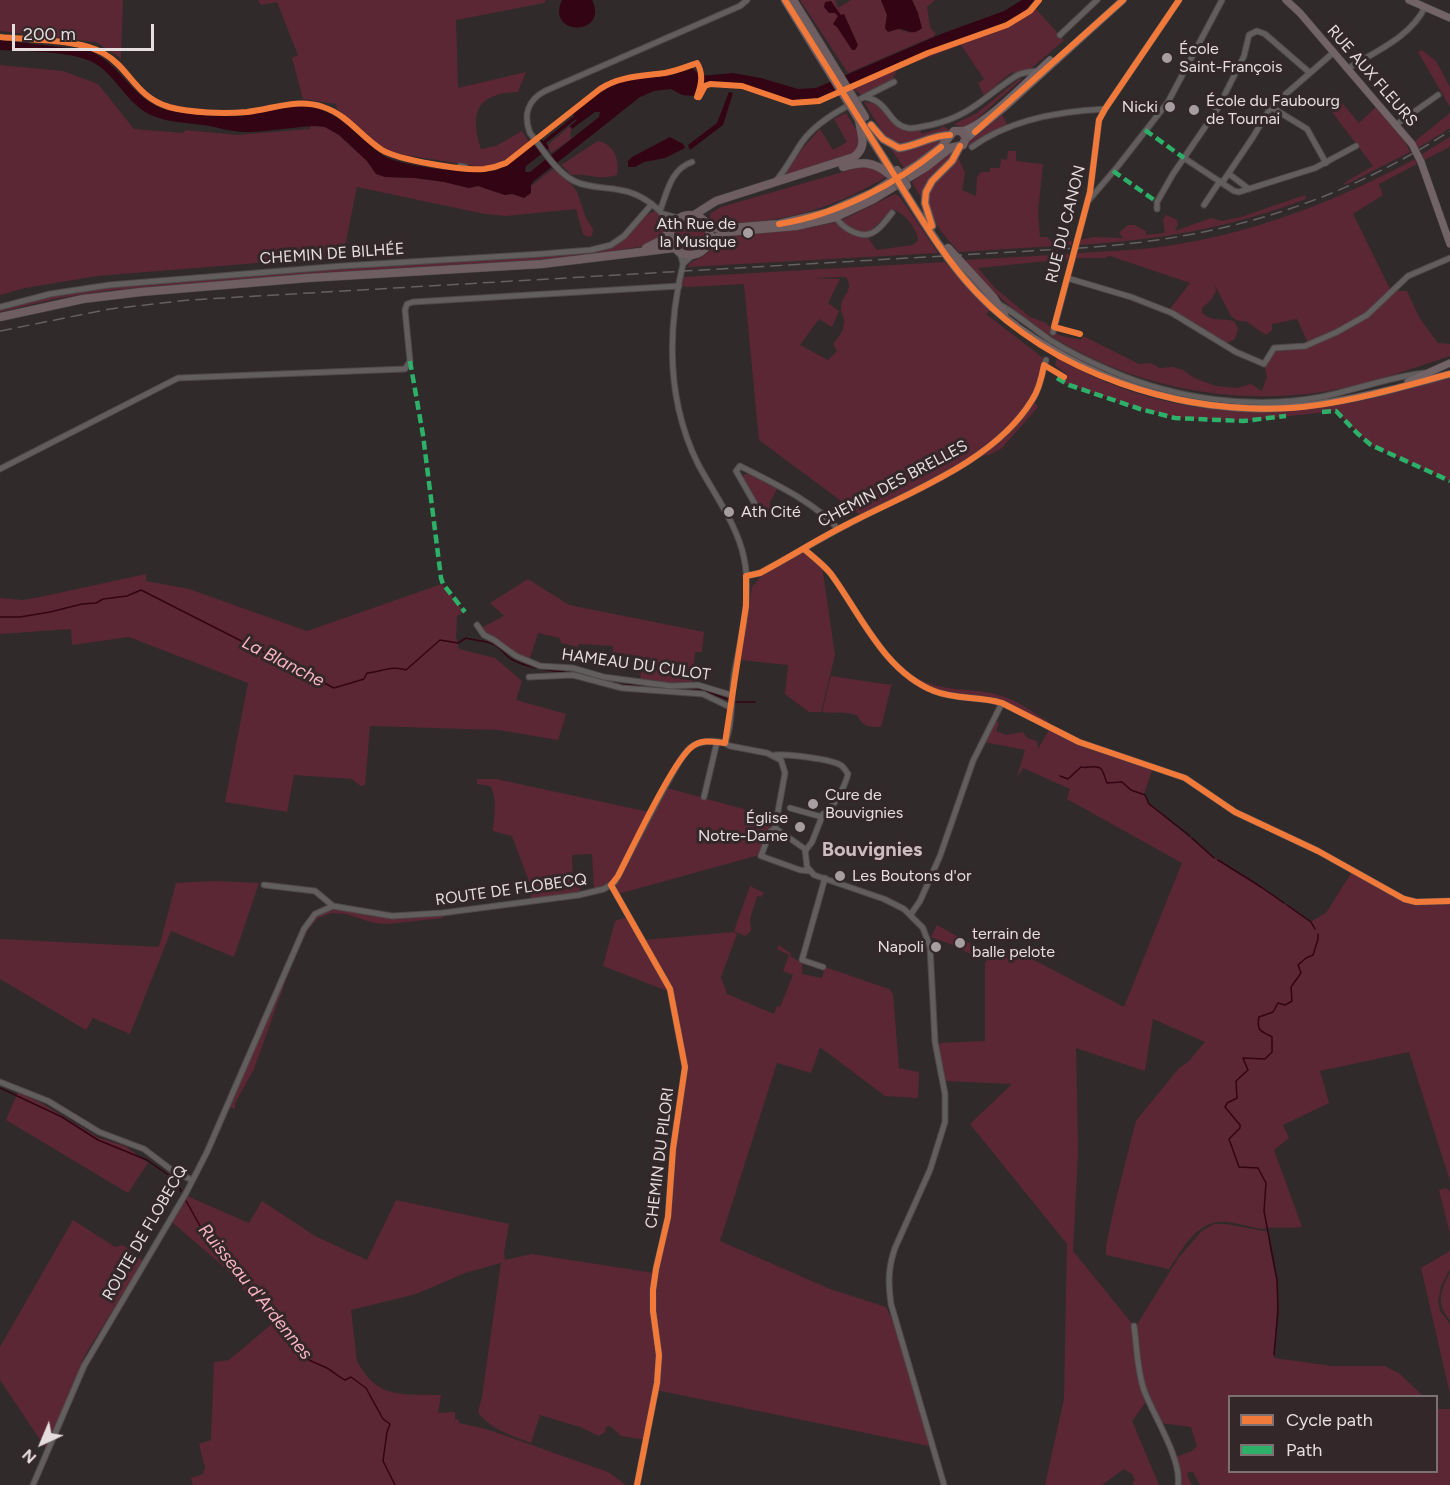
<!DOCTYPE html>
<meta charset="utf-8">
<style>
body{margin:0}
#map{position:relative;width:1450px;height:1485px;overflow:hidden;background:#302a2b;font-family:Figtree,sans-serif}
canvas{display:block}
.legend{position:absolute;left:1228px;top:1395px;width:210px;height:78px;box-sizing:border-box;background:#332729;border:2px solid #7b7072;margin:0;padding:8px 10px;list-style:none;font-size:18px;color:#e6dddf}
.legend li{display:flex;align-items:center;gap:12px;height:30px}
.legend b{width:30px;border:2px solid #7b7072}
.north{position:absolute;left:12px;top:1413px;width:60px;height:60px;-webkit-text-stroke:4px #332729;paint-order:stroke;rotate:224deg;font-size:16px;font-weight:700;line-height:24px;text-align:center;color:#e6dddf}
.north::after{content:'';display:block;margin:auto;width:21px;height:27px;background:#e6dddf;clip-path:polygon(50% 0,100% 100%,50% 72%,0 100%)}
.scale{position:absolute;left:12px;top:24px;width:142px;height:27px;box-sizing:border-box;border:3px solid #e6dddf;border-top:0;padding-left:8px;font-size:18px;line-height:21px;white-space:nowrap;color:#e6dddf;-webkit-text-stroke:4px #332729;paint-order:stroke}
</style>
<div id="map">
<canvas width="1450" height="1485"></canvas>
<ul class="legend">
<li><b style="height:8px;background:#f17a3a"></b>Cycle path</li>
<li><b style="height:8px;background:#2db169"></b>Path</li>
</ul>
<div class="north">N</div>
<div class="scale">200 m</div>
</div>
<script>
const g = document.querySelector('canvas').getContext('2d');
g.lineJoin = 'round';
function fill(path, color) { g.fillStyle = color; g.fill(path, 'evenodd'); }
function stroke(path, color, width, dash) { g.strokeStyle = color; g.lineWidth = width; g.lineCap = dash ? 'butt' : 'round'; g.setLineDash(dash || []); g.stroke(path); }
function drawText(font, color, halo, rows, align = 'center') {
  g.font = font + ' Figtree,sans-serif'; g.lineWidth = 6; g.setLineDash([]); g.textBaseline = 'middle'; g.strokeStyle = halo; g.fillStyle = color; for (const [text, x, y, turn = 0] of rows) {
    g.save(); g.translate(x, y); g.rotate((+turn || 0) * Math.PI / 180); g.textAlign = isNaN(turn) ? turn : align; if (halo) g.strokeText(text, 0, 0); g.fillText(text, 0, 0); g.restore();
  }
}
fill(new Path2D(`
 M0 0H123L121 58 96 42 0 31Z
 M258 0H546L544 3 456 20 458 88 526 72 518 92C477 93 469 112 481 149L496 146 522 131 529 142 502 162 482 167 398 154 385 149 377 143 337 109 336 104 303 99 292 58 298 55 277 2 261 5Z
 M800 0H835L838 8 851 0H881L887 15 885 28 888 32 898 29 910 33 918 13 912 0H935L927 7 930 27 935 33 934 36 848 73Z
 M1034 7 1064 40 1026 73 1016 76 1012 72 997 84 1000 89 986 100 978 83 984 79 961 45 897 69 893 78 894 82 864 97 852 88C878 79 903 65 929 54 961 40 1009 32 1034 7Z
 M1422 50 1436 61 1450 87V107L1418 52Z
 M0 65 63 71 98 84 134 129 183 133 186 130 237 135 310 129 311 126 325 127 339 135 367 161 376 174 385 177 415 178 444 182 469 188 478 186 505 195 512 194 524 197 531 193V186L553 169 572 185 577 192 586 218 593 229 592 236 588 237 583 234 576 209 506 216 485 214 357 187 343 256 97 276 25 288 0 295Z
 M1020 78 1021 80 971 124 962 127 954 124 977 113Z
 M864 102 878 104C890 117 900 131 920 130L922 134 942 128 941 125 950 130 923 140 900 145 885 136Z
 M1342 103 1359 123 1379 104 1397 124 1410 152 1345 185 1344 183 1373 166 1332 112Z
 M846 113 861 138V142L854 154 785 175 802 149 820 129 833 150 847 142 834 119Z
 M1450 113V128L1418 148 1414 142Z
 M1002 115 1008 126 972 147 967 145V143Z
 M569 127 572 129 570 133 571 139 551 153 548 145Z
 M940 137 945 141 920 159 904 168 888 145 895 148Z
 M1450 137V147L1424 160 1422 154Z
 M598 141C614 144 620 160 617 175 595 181 591 173 572 175L561 165Z
 M956 149 954 156 931 180 924 203 912 182Z
 M1008 151H1016V161L1043 164 1038 212 1040 237H1047L1052 242 1072 241 1071 245 959 252C945 236 917 208 933 185 940 175 951 168 958 157L965 173 962 190 976 196 977 177 981 172H990V168H1000L1001 159 1007 160Z
 M1415 159 1417 164 1379 184 1383 195 1353 214 1391 291H1407L1420 319 1438 343 1450 344V356C1408 370 1366 385 1322 392 1221 407 1120 383 1035 326 1009 308 986 284 965 260L1069 254 1068 259 978 268 995 288 1030 317 1046 323 1058 335 1081 340 1083 336 1139 364 1151 363 1160 368 1173 367 1183 370 1194 378 1216 386 1237 388 1251 384 1262 391 1267 377 1264 364 1272 350 1309 345 1297 319 1272 324V330L1266 335 1247 322 1236 320 1231 316 1214 284 1216 291 1211 300 1202 308V313C1213 322 1222 318 1234 321L1238 328 1235 339 1227 343H1221L1172 313 1170 309 1190 283 1110 256 1104 258H1074L1079 253C1112 251 1146 250 1179 244 1262 230 1341 199 1415 159Z
 M867 165 887 176C882 181 874 183 868 187 828 209 786 220 740 223 730 224 717 228 710 220V214L721 207Z
 M895 194 900 197 938 253 687 267C692 260 698 260 705 255 713 249 713 242 724 237L804 229 836 222 842 227 867 237 877 250 913 245 918 241C918 230 905 214 895 210 870 223 877 244 842 223V220Z
 M1305 195 1306 199C1230 228 1158 240 1078 245L1079 240 1094 237 1123 238 1119 233 1128 225H1135L1146 231V235L1165 233 1163 219 1166 215 1177 220 1178 224 1175 231 1211 218 1222 221 1241 217Z
 M655 211 661 216 667 224 662 236 644 246 588 255 538 260 323 273 114 290 59 298 0 312V309L50 296 120 286 613 246C627 238 644 213 655 211Z
 M674 235a16 16 0 1 1 32 0a16 16 0 1 1-32 0Z
 M945 262 990 311 986 314 1043 358 1039 383 1033 399 1038 407 1002 448 989 455 974 456 961 462 937 476 860 515 759 440 744 284 687 287 682 285 684 277ZM846 277C855 291 841 295 841 308 841 313 845 318 844 323 844 331 838 338 833 344L837 351 828 360 800 345 819 319 832 327 839 311 828 303 840 279 810 278Z
 M1057 358C1188 432 1311 420 1450 377V481L1371 445 1336 411 1243 421 1179 418 1140 409 1069 385 1061 381 1067 374 1055 365Z
 M745 474H748L777 489 769 504 773 508 770 510 758 505 744 481 743 477Z
 M802 553 806 554 822 566 835 655 821 712H809L785 694 788 665 740 660 752 587 763 574Z
 M146 574V581L189 589 307 631 442 584 464 612 457 616 456 638 459 649 495 658 522 681 516 700 566 714 558 740 499 730 370 726 365 785 361 786 354 781 353 779 294 775 287 812 225 802 248 683 129 637 72 645 71 629 0 634V598L23 600 40 597Z
 M528 579 569 605 704 632 702 652H695L692 684H674L640 680 643 657 613 652V646L579 644 578 647 561 643 560 638 538 633 529 661 485 634 481 628 504 616 490 603Z
 M831 676 890 685 892 683 881 727C871 727 862 727 858 716 847 710 835 714 822 712Z
 M914 676C941 693 966 687 995 694 1015 698 1032 712 1049 722V726L1004 702 946 693 913 678Z
 M995 720 999 723 996 731 1006 735 1023 732 1027 738 1037 741 1038 749 1050 728 1070 738 1153 767 1144 794 1149 804 1214 858 1261 887 1310 922 1326 913 1353 870 1408 900 1450 901V1181L1409 1052 1320 1071 1329 1103 1283 1125 1289 1138 1274 1150 1302 1227C1291 1229 1271 1226 1264 1229 1252 1228 1240 1223 1227 1222 1198 1218 1183 1248 1169 1269L1106 1255V1246L1116 1199 1136 1121 1179 1068 1188 1062 1205 1042 1153 1019 1145 1071 1076 1048 1078 1152 1073 1251 1134 1326 1140 1374 1148 1399 1132 1421 1159 1485H1134L1132 1482 1135 1480 1132 1474 1124 1469 1102 1485H1045L1064 1399 1067 1244 970 1124 1012 1084 945 1081 938 1047 940 1043 985 1041V964L994 945 1034 960 1124 1007 1182 863 1067 799 1070 789 1023 768 1017 777 1025 750 985 742Z
 M477 779H496L649 812 613 879 603 887 594 890 592 854 572 855 573 884H580V892L531 900 530 884 512 836 493 831C494 817 498 798 490 786L477 784Z
 M667 788 773 817 759 855 618 894 616 886Z
 M213 881 259 883 234 957 171 931 130 1034 93 1018 86 1030 0 979V939L159 947 176 883Z
 M750 886 764 893 761 897 757 896 750 919 751 931 745 936 734 931Z
 M331 909C347 908 362 915 378 917 400 919 421 917 443 915V918L387 924 374 923 346 914 331 913 318 918 306 932 288 974 254 1069 235 1103V1109L229 1107 303 934C311 922 317 914 331 909Z
 M628 917 643 940 734 932 737 934 721 977 727 994 774 1014 777 1006 780 1007 793 975 783 971 789 955 777 949 779 945 791 954 790 956 802 963V974L822 978 825 967 889 989 893 994 899 1068 919 1072 918 1098 885 1096 820 1047 811 1073 777 1063 720 1241 830 1289 886 1307 901 1337 934 1447 656 1390 658 1364 646 1440 621 1436 610 1426 606 1427 605 1432 599 1436 580 1427 540 1415 531 1443C511 1435 491 1430 478 1412L482 1397 501 1263 465 1273 416 1294 351 1310 357 1361C377 1400 404 1394 441 1395L438 1413 455 1412V1419L459 1420V1423L486 1429 608 1472 626 1485H193L191 1478 203 1474 205 1467 199 1444 211 1440 214 1362 229 1360 273 1323 224 1267 172 1222 187 1196 249 1223 262 1201 315 1236 367 1260 396 1200 509 1224 504 1253 505 1260 532 1254 654 1273 653 1290 667 1225 672 1166 684 1073 670 992 603 966 615 921Z
 M937 925 982 950 978 958 953 945 931 937Z
 M18 1092 41 1103 99 1138 125 1146 148 1163 128 1193 6 1120Z
 M1446 1188 1450 1191V1234L1439 1190Z
 M73 1220 115 1247 123 1245 143 1261 85 1355 47 1450 0 1380V1347Z
 M1214 1224H1226L1269 1232 1270 1250 1278 1286 1274 1358 1332 1366H1384L1399 1373 1423 1396H1230V1472H1436L1437 1409H1450V1485H1200L1193 1472H1189L1187 1475 1192 1485H1182L1176 1457 1192 1451 1197 1446 1191 1427 1160 1423 1144 1385 1136 1326 1179 1257 1202 1231Z
 M1450 1251V1269L1441 1286 1438 1301 1440 1311 1450 1324V1394L1421 1268Z
 M1450 1273V1320C1436 1305 1440 1290 1450 1273Z`), '#5c2735');
fill(new Path2D(`
 M562 0H592C610 36 545 37 562 0Z
 M881 0H912L918 13 922 28C912 37 909 29 898 29 897 29 889 32 888 32L885 28 887 15Z
 M1022 0H1034L1024 12 1006 22 954 41 821 97 803 101 791 100 742 84 704 82 697 87 694 96 682 95 671 89 654 91 640 97 534 181 531 185V193L524 198 512 194 505 195 478 186 469 188 444 182 415 178 385 177 376 174 367 161 339 135 325 127 317 126C293 126 256 135 234 131 223 130 214 126 203 125 186 123 168 122 153 116 129 106 119 81 99 66 77 50 28 52 0 50V40L87 50C119 61 130 96 161 108 178 114 219 117 238 116 262 114 285 103 310 107 342 112 359 139 384 156 400 166 478 176 496 170 512 164 527 150 540 139L543 141 574 116 573 114 601 90 615 83 640 78 673 75 688 68H692L701 76 733 73 761 78 798 89 816 88 941 34 1004 11ZM595 112H600L599 117 530 172H525L526 166 549 148 546 143 576 119 577 120 570 126 572 129Z
 M831 1 841 15 844 14 858 45 855 50H852L837 27 833 24 838 16 835 13H829L824 7 825 2Z
 M729 92 733 93 723 125 690 150 688 145 717 123Z
 M670 137 683 144 685 148 665 158 644 162 635 167H628V161L632 157Z`), '#330413');
stroke(new Path2D(`
 M0 617H20L50 612 82 604 96 603 103 599 127 596 141 590 334 688 364 679 367 673C381 672 392 665 406 670L440 640 458 643 466 638C475 641 485 640 493 644 501 647 504 655 511 659 529 669 551 670 571 673
 M579 674 623 685H647
 M679 688 700 689 727 699
 M734 702H755
 M1060 776 1068 779 1081 767C1087 769 1096 764 1101 769 1104 772 1105 779 1107 783L1122 782 1131 790 1145 795 1149 804 1190 836
 M1192 838 1214 858
 M1218 860 1261 887 1284 903
 M1287 905 1311 922 1315 929
 M0 1088 62 1117 98 1140 147 1160 177 1181 181 1191
 M185 1199 200 1226 294 1339C304 1360 304 1358 325 1367 332 1370 338 1377 345 1380L351 1377 366 1388 383 1419 390 1424 387 1432 383 1461 395 1485
 M1274 1355 1278 1311 1277 1280 1264 1211 1266 1183 1258 1168 1239 1167 1229 1139 1240 1128V1125L1225 1107 1227 1103 1237 1098 1236 1081 1248 1070 1243 1058 1265 1059 1272 1052V1037C1262 1031 1256 1032 1259 1017L1273 1012 1278 1003 1285 1005 1292 1001 1291 987 1301 973 1298 965 1306 958 1313 955 1318 939V934`), '#330413', 1.5);
const minor = new Path2D(`
 M1060 35 1097 0
 M1347 69C1374 52 1411 37 1425 7
 M864 97 894 82
 M1271 107 1307 129 1326 163
 M1397 124 1438 95
 M972 147C1009 120 1060 111 1105 109
 M1184 158 1234 191 1239 192 1315 168 1356 146
 M460 166 465 167
 M1229 174 1249 189
 M775 182C786 170 793 155 802 142 817 121 842 109 864 97 890 101 887 124 908 128 916 129 923 126 931 125 971 116 985 96 1016 76 1022 72 1031 72 1038 71
 M1222 183 1253 137 1271 107 1334 52
 M1089 200 1118 166 1168 102 1222 0
 M1204 205 1220 181
 M1157 209V202L1173 174 1218 108 1244 56 1249 35 1257 31 1265 34 1310 73
 M660 211C667 192 671 169 692 162
 M664 214 678 218
 M836 217C841 227 860 239 872 233 880 230 887 219 892 213
 M671 227C662 208 640 193 620 190 605 187 588 188 574 181 556 172 542 148 530 133 523 115 528 100 545 91L740 6 747 0
 M677 251 681 256 683 264C667 331 667 401 698 464 714 494 737 524 744 558 752 596 741 637 734 675 731 696 733 724 725 743
 M683 264 693 255
 M1067 278 1131 297 1172 313 1236 352 1264 364 1274 348 1305 346 1337 332 1367 315 1408 276 1450 258
 M998 304C1006 306 1039 333 1050 340 1069 352 1090 362 1111 371 1175 399 1253 410 1321 397 1356 390 1389 377 1424 373
 M0 307 50 294 109 285 342 266 541 254 591 250 611 245 624 236 652 204
 M1053 332 1090 192 1099 120 1105 109 1179 0
 M0 469 178 378 405 369 410 361 405 310 407 304 413 302 679 286
 M759 511 736 471 740 466C771 482 815 502 838 529
 M804 549C813 557 823 564 831 574 861 615 884 671 934 691 956 700 980 696 1002 703L1079 742 1185 778 1235 812 1318 851 1404 899 1416 902 1450 901
 M746 576 760 573C792 556 824 536 856 520 916 489 997 459 1033 399 1040 388 1042 373 1046 360
 M477 625 484 635 494 640 516 656 540 666 573 668 604 677 671 686 698 685 731 695
 M529 677 573 675 622 688 703 694 730 707
 M775 755C787 754 833 759 842 766 844 768 846 771 848 774 845 786 834 808 823 814L812 842 806 850
 M704 797 717 742
 M790 808 822 817
 M775 828 805 849 807 867 814 875 884 899 904 909 923 928 930 947 935 1042 945 1094V1122L930 1170 895 1248C888 1268 888 1284 891 1304L944 1485
 M264 885 315 891 333 906
 M611 885 670 989 685 1067 673 1149 668 1217 656 1269 653 1290V1311L659 1355 657 1383 637 1485
 M911 914 920 901 940 856 973 761 1002 703
 M823 967 802 960 825 878
 M0 1082 48 1101 99 1132 144 1149 173 1171 192 1180
 M1134 1326C1137 1347 1137 1370 1144 1390 1153 1415 1182 1459 1178 1485
 M33 1485 84 1366 186 1193 207 1152 304 929 315 914 333 906 392 916 442 913 579 895 604 889 615 882 618 876C635 843 652 810 670 778 676 768 682 754 691 747 701 740 720 739 730 746L767 753 781 760 785 773 775 828 770 832 761 856 800 870 809 871`);
const major = new Path2D(`
 M1286 0 1300 13 1412 144
 M1409 0 1450 18
 M961 131C984 127 1031 77 1050 60
 M966 139 1005 107 1123 0
 M1421 162 1450 244
 M1016 326C1102 387 1206 420 1312 405 1359 399 1405 386 1450 374
 M1408 382 1450 363`);
const highway = new Path2D(`
 M785 0 815 49
 M793 0 821 45
 M860 121 893 173
 M871 125 883 139 899 148C917 146 932 135 950 135
 M843 167C862 161 874 161 890 175
 M902 188C934 239 966 292 1016 326
 M670 235a20 20 0 1 1 40 0a20 20 0 1 1-40 0Z
 M694 215 716 201 854 157C868 146 861 135 859 120
 M707 225 719 229 779 224 826 213 872 193 917 165 941 147 954 131H961L966 137 963 145 950 148 926 167 872 200 836 217 796 226 727 232 709 241
 M932 226 925 203 926 192 932 181 952 161 960 146
 M646 248 662 240 670 231
 M948 248 993 297 1004 314
 M0 317 83 299 141 292 308 278 542 264 674 248`);
stroke(minor, '#4d4748', 7);
stroke(major, '#4d4748', 8);
stroke(highway, '#4d4748', 9);
stroke(minor, '#625e5e', 5);
stroke(major, '#716366', 7);
stroke(highway, '#6e5e62', 8);
stroke(new Path2D(`
 M0 331 110 309 189 300 1080 248C1218 239 1333 206 1450 131`), '#656061', 1.5, [12, 6]);
const majorBridge = new Path2D(`
 M1412 144 1421 162`);
const highwayBridge = new Path2D(`
 M821 45 865 117
 M815 49 859 120
 M897 170 907 186
 M890 175 902 188`);
stroke(majorBridge, '#4d4748', 8, []);
stroke(highwayBridge, '#4d4748', 9, []);
stroke(majorBridge, '#716366', 7);
stroke(highwayBridge, '#6e5e62', 8);
stroke(new Path2D(`
 M1145 130 1184 158
 M1113 171 1157 202
 M410 361 423 435 441 578 443 584 465 612
 M1057 378 1069 385 1140 409 1175 418 1243 421 1286 416
 M1322 412 1336 411 1357 433 1371 445 1450 481`), '#2db169', 4.5, [9, 4.5]);
stroke(new Path2D(`
 M785 0C819 55 854 110 888 165 915 208 941 255 976 292 1054 375 1179 414 1290 408 1341 405 1401 387 1450 374
 M0 37C29 40 79 39 103 53 130 68 135 97 169 107 192 113 223 114 247 112 273 109 297 98 323 107 348 115 361 137 382 150 399 160 463 171 484 169 492 168 499 166 506 163L600 89C619 76 643 76 665 73 676 71 686 67 697 63 704 74 701 86 697 97
 M699 97 705 86 710 84 742 86 792 103 819 101 928 53 1007 25 1030 11 1039 0
 M871 125 883 139 899 148C917 146 932 135 950 135
 M975 132 1123 0
 M779 224C836 215 897 184 941 147
 M932 226 925 203 926 192 932 181 952 161 960 146
 M1080 334 1054 327 1090 192 1099 120 1105 109 1179 0
 M804 549C813 557 823 564 831 574 861 615 884 671 934 691 956 700 980 696 1002 703L1079 742 1185 778 1235 812 1318 851 1404 899 1416 902 1450 901
 M637 1485 657 1383 659 1355 653 1311V1290L656 1269 668 1217 673 1149 685 1067 670 989 611 885 618 876C631 851 674 758 693 746 703 739 714 742 725 743L746 606V576L760 573C790 557 818 539 848 524 910 492 995 461 1032 400 1039 390 1042 376 1044 365L1064 377`), '#f17a3a', 6);
for (const [x, y, r, color] of [
 [1167,58,6,"#a69ea0"],
 [1170,107,6,"#a69ea0"],
 [1194,110,6,"#a69ea0"],
 [748,233,6,"#a69ea0"],
 [729,512,6,"#a69ea0"],
 [813,804,6,"#a69ea0"],
 [800,827,6,"#a69ea0"],
 [840,876,6,"#a69ea0"],
 [960,943,6,"#a69ea0"],
 [936,947,6,"#a69ea0"]
]) { const dot = new Path2D(); dot.arc(x, y, r, 0, 2 * Math.PI); g.fillStyle = color; g.fill(dot); stroke(dot, '#332729', 2); }
drawText('16px', '#e6dddf', '#332729', [
 ["École",1179,49],
 ["Saint-François",1179,67],
 ["École du Faubourg",1206,101],
 ["de Tournai",1206,119],
 ["Nicki",1158,107,"right"],
 ["Ath Rue de",736,224,"right"],
 ["la Musique",736,242,"right"],
 ["Ath Cité",741,512],
 ["Cure de",825,795],
 ["Bouvignies",825,813],
 ["Église",788,818,"right"],
 ["Notre-Dame",788,836,"right"],
 ["Les Boutons d'or",852,876],
 ["terrain de",972,934],
 ["balle pelote",972,952],
 ["Napoli",924,947,"right"]
], 'left');
drawText('16px', '#e6dddf', '#332729', [
 ["RUE AUX FLEURS",1372,76,49],
 ["RUE DU CANON",1066,224,-76],
 ["CHEMIN DE BILHÉE",332,254,-4],
 ["CHEMIN DES BRELLES",893,484,-28],
 ["HAMEAU DU CULOT",636,665,8],
 ["ROUTE DE FLOBECQ",511,890,-8],
 ["CHEMIN DU PILORI",660,1158,-83],
 ["ROUTE DE FLOBECQ",145,1233,-60]
]);
drawText('italic 18px', '#f9b4c2', '#332729', [
 ["La Blanche",283,662,27],
 ["Ruisseau d'Ardennes",255,1292,51]
]);
drawText('bold 20px', '#cdbdc0', '#332729', [
 ["Bouvignies",872,850]
]);
</script>
